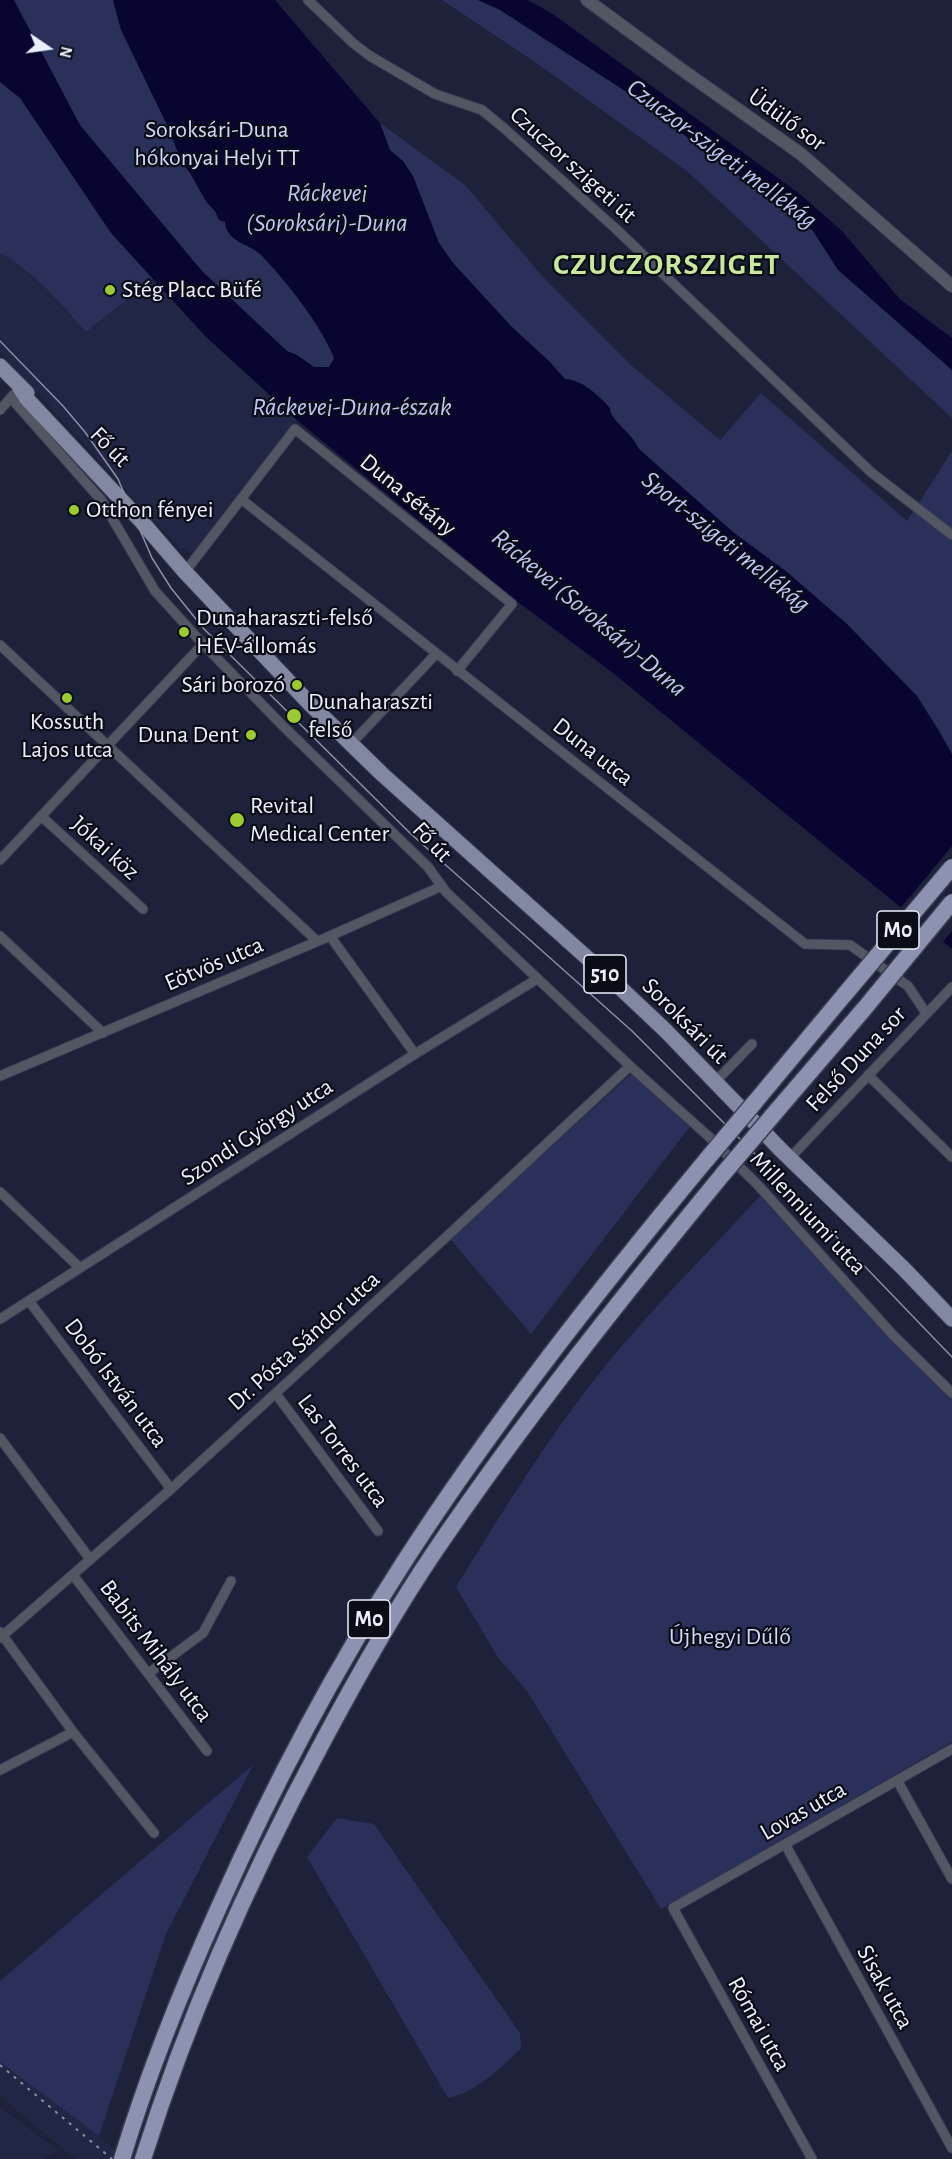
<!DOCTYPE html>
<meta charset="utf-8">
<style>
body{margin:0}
#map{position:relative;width:952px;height:2159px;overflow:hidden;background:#1d2139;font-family:"Alegreya Sans",sans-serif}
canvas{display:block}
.north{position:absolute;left:18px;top:18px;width:60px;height:60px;-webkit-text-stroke:4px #0a0c16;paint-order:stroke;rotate:103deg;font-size:16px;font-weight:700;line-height:24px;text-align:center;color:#eceffd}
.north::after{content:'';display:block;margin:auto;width:21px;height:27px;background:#eceffd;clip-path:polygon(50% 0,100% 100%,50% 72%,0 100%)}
</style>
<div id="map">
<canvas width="952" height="2159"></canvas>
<div class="north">N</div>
</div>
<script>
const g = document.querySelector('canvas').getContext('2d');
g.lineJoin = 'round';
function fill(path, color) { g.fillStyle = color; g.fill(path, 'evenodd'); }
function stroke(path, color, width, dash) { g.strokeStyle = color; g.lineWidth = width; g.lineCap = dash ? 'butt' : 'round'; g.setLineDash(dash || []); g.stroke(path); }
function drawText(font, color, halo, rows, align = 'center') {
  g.font = font + ' "Alegreya Sans",sans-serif'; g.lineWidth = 4.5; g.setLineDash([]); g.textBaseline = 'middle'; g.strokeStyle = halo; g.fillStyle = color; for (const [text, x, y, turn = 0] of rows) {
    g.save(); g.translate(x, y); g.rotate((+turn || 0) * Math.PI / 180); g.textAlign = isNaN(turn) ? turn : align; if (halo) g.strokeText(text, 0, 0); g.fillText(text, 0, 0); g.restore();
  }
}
fill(new Path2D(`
 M0 253 18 263 53 295 86 332 153 279 205 336 297 420 195 555 176 545 0 352Z
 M0 2051 125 2159H75L0 2096Z
 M0 2106 58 2151 41 2159H0Z`), '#222645');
fill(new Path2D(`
 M0 0H275L380 123 465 185 543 277 631 365 720 440 761 393 907 521 952 451V816L297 420 205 336 153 279 86 332C60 303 35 272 0 253Z
 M442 0H528L553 14 800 194 842 231 900 299 952 338V418L688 172 535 62Z
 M632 1073 691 1125 531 1334 450 1239Z
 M760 1196 883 1330 952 1398V1742L661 1909 527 1691 499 1659 456 1587C497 1520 537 1455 584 1393 637 1323 701 1260 760 1196Z
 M253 1765 166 1934 99 2136 0 2062V1981Z
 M337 1818 374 1824 520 2033 521 2049C500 2068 477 2092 448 2098L307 1857Z`), '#2a3059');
fill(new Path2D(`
 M0 0H14L80 125 202 271 287 351 297 355 314 367H329L334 358C321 325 286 281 261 255 250 244 226 242 225 222L219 220 215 211 207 203 190 173 182 163 167 125 121 30 113 0H275L380 123 390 150 403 161 413 176 439 243 454 264 511 326 549 361 565 379C583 380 598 395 610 408 610 421 632 432 639 449L733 532 787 572 847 624 917 696 939 731 952 754V949L613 673 518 602 297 420 205 336 111 233 20 98 0 82Z
 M478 0H528L553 14 800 194 842 231 900 299 952 338V370L838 270 813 231 625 91 500 10Z`), '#080530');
fill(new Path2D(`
 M952 846V931L941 944 899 910Z`), '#1d2139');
const minor = new Path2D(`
 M308 0 353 43 370 56 435 94 482 110 505 129 616 229 872 473 952 535
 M11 398 102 501 155 591 203 644 283 726 428 867 446 892 630 1066 707 1135 757 1184 893 1335 952 1393
 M0 410 14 394
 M241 499 805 944 850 945 908 986 926 1013
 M188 568 295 429 512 604 457 671
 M0 645 317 941
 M351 744 436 654
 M41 816 143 909
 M0 860 203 644
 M0 936 103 1033
 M330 936 415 1054
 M868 1075 952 1157
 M0 1076 330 936 442 886
 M714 1083 752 1044
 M789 1159 952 987
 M0 1192 80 1268
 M29 1301 171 1489
 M0 1319 415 1054 537 979
 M276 1394 378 1531
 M0 1438 90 1559
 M73 1575 207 1751
 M0 1632 73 1732 154 1833
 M0 1638 171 1489 444 1239 630 1066
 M149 1673 203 1633 231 1581
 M0 1770 73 1732
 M897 1780 952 1879
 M785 1844 952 2148
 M812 2159 673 1908 952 1749`);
const tertiary = new Path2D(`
 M587 0 681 69 801 154 952 286`);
const primary = new Path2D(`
 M0 366 27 393
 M20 388 27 399 142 522 185 572 310 704 383 775 613 981 665 1030 782 1151 904 1269 952 1319`);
const trunk = new Path2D(`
 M755 1102 845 994
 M779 1108 864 1009
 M122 2159C148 2073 182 1989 219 1907 272 1788 333 1672 404 1562 495 1421 600 1288 707 1159
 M143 2159C188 2016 250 1877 321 1745 356 1679 393 1613 435 1551 524 1420 622 1297 723 1174`);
stroke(minor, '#3a3e54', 11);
stroke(tertiary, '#3a3e54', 14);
stroke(primary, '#3a3e54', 17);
stroke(trunk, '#3a3e54', 19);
stroke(minor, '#535663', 9);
stroke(tertiary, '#535663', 12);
stroke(primary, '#8388a2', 15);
stroke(trunk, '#8c92af', 16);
stroke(new Path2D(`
 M0 341 63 406 85 432 118 479 152 558 171 588 204 629 411 834 632 1031 797 1196 952 1357`), '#8c90a2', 1.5);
stroke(new Path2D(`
 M0 2065 112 2159`), '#8c90a2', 2, [3, 6]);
const trunkBridge = new Path2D(`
 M845 994 952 867
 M864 1009 952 902
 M707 1159 755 1102
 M723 1174 779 1108`);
stroke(trunkBridge, '#3a3e54', 19, []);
stroke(trunkBridge, '#8c92af', 16);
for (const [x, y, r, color] of [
 [110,290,6,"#9cca32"],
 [74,510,6,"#9cca32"],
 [184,632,6,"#9cca32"],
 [297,685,6,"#9cca32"],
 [67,698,6,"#9cca32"],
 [294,716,8,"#9cca32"],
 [251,735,6,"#9cca32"],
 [237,820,8,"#9cca32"]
]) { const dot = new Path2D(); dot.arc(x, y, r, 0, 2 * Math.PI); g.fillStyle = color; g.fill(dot); stroke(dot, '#0a0c16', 2); }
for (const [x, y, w] of [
 [898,930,42],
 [605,974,42],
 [369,1619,42]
]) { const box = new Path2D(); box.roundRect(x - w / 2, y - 19, w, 38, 4.5); g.fillStyle = '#0a0c16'; g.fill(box); stroke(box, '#eceffd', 1.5); }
drawText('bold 22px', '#eceffd', null, [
 ["M0",898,930],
 ["510",605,974],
 ["M0",369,1619]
]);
drawText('24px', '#eceffd', '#0a0c16', [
 ["Üdülő sor",787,120,36],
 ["Czuczor szigeti út",573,165,42],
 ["Fő út",110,447,46],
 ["Duna sétány",408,495,39],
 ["Duna utca",593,752,38],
 ["Fő út",432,842,47],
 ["Jókai köz",105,848,42],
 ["Eötvös utca",214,964,-23],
 ["Soroksári út",685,1021,45],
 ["Felső Duna sor",856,1059,-47],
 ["Szondi György utca",257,1132,-33],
 ["Millenniumi utca",808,1213,47],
 ["Dr. Pósta Sándor utca",304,1341,-42],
 ["Dobó István utca",116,1383,53],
 ["Las Torres utca",343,1451,53],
 ["Babits Mihály utca",156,1651,53],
 ["Lovas utca",803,1811,-30],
 ["Sisak utca",885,1987,61],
 ["Római utca",759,2024,61]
]);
drawText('24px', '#d1d8f8', '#0a0c16', [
 ["Soroksári-Duna",217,130],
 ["hókonyai Helyi TT",217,158],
 ["Újhegyi Dűlő",730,1637]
]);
drawText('24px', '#eceffd', '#0a0c16', [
 ["Stég Placc Büfé",122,290],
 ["Otthon fényei",86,510],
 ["Dunaharaszti-felső",196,618],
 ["HÉV-állomás",196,646],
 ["Sári borozó",285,685,"right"],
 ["Dunaharaszti",308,702],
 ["felső",308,730],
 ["Kossuth",67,722,"center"],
 ["Lajos utca",67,750,"center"],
 ["Duna Dent",239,735,"right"],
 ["Revital",250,806],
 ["Medical Center",250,834]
], 'left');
drawText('italic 26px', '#bbc5f4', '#0a0c16', [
 ["Czuczor-szigeti mellékág",722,154,37],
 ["Ráckevei",327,193],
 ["(Soroksári)-Duna",327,223],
 ["Ráckevei-Duna-észak",352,407],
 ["Sport-szigeti mellékág",726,542,39],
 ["Ráckevei (Soroksári)-Duna",589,613,40]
]);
g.letterSpacing = '1.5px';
drawText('bold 30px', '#cae79e', '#0a0c16', [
 ["CZUCZORSZIGET",667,265]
]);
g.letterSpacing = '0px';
</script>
